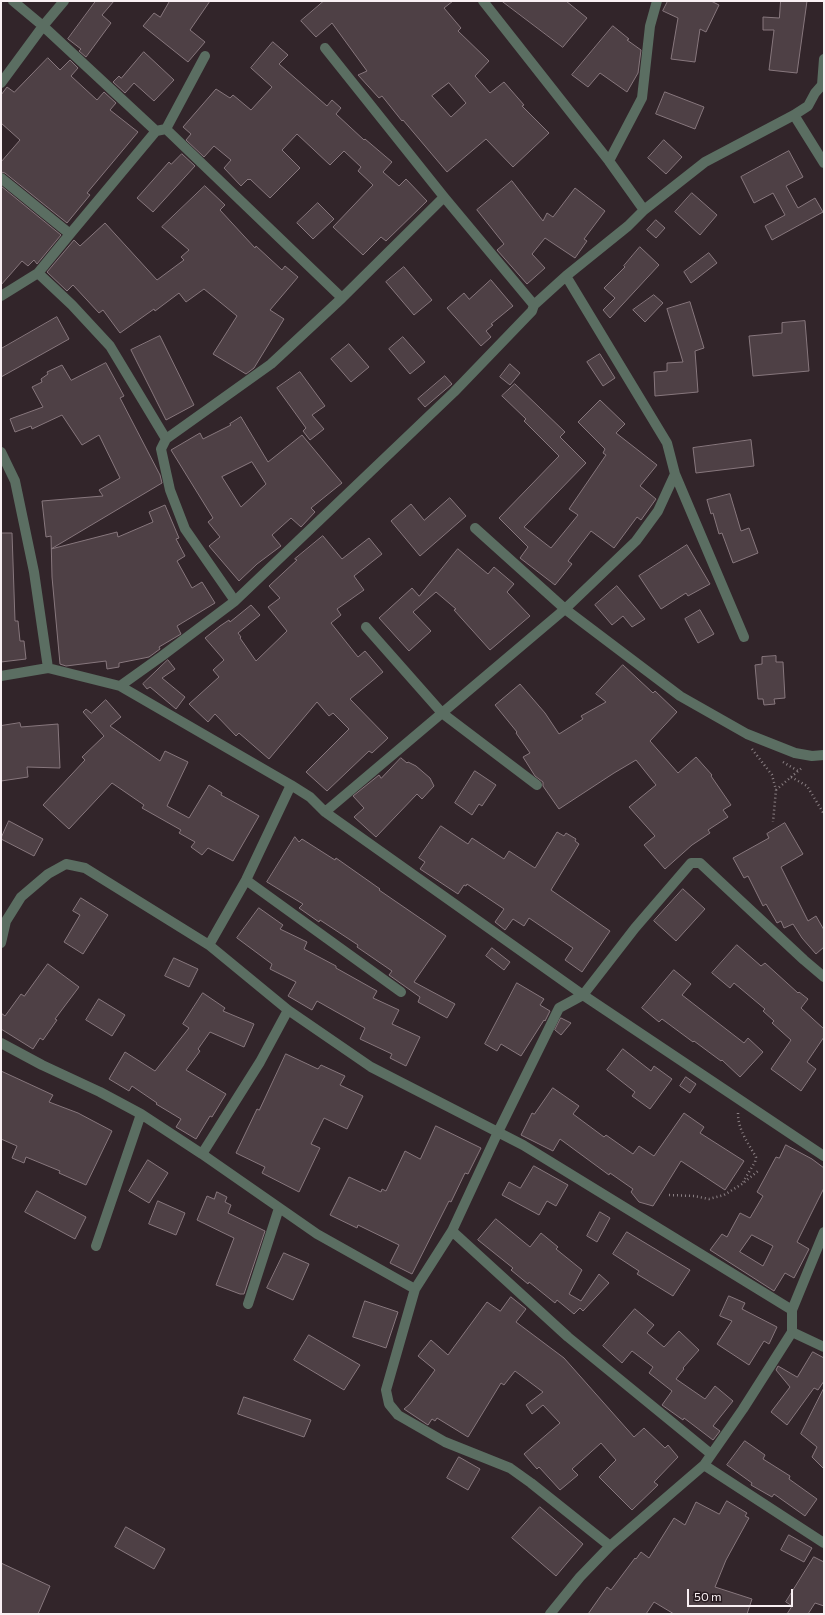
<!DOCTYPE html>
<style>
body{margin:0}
#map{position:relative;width:825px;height:1615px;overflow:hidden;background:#32252a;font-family:Commissioner,sans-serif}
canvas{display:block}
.frame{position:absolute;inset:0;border:2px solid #f9f0f3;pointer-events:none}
.scale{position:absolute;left:687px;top:1589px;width:106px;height:18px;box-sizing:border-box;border:2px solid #f9f0f3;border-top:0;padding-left:5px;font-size:12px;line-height:14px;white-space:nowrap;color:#f9f0f3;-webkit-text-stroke:3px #281b20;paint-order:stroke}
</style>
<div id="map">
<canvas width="825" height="1615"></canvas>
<div class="frame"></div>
<div class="scale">50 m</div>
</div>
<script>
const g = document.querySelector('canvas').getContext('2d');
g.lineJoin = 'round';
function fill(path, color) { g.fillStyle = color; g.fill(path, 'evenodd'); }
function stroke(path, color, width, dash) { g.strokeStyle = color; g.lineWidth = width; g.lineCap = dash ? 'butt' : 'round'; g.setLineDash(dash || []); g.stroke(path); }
const building = new Path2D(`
 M96 1H114L102 15 111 23 86 57 79 51 81 49 68 39Z
 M170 1H210L190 30 205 42 188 62 143 26 154 13 160 17Z
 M324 1H453L444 8 461 28 458 31 489 61 475 76 490 93 504 82 524 105 522 106 549 133 513 167 486 139 447 172 403 120 402 121 382 96 379 98 358 75 367 71 332 23 316 37 301 21ZM449 83 466 103 451 117 432 96Z
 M502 1H566L587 18 563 47Z
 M668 1H711L719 5 706 32 700 29 695 62 671 59 678 18 663 11Z
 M781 1H807L797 73 769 70 774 30H763V17L779 18Z
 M613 26 629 39 627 40 641 50 638 73 627 92 600 73 588 87 572 75Z
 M273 42 288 55 279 64 327 106 332 100 341 108 336 114 364 140 365 139 392 162 383 172 399 186 406 179 427 201 386 241 381 237 363 255 333 227 373 185 358 171 361 167 344 151 330 165 297 134 282 150 300 168 270 198 250 179 249 180 248 179 241 186 224 168 231 160 214 146 204 157 186 140 191 134 183 127 216 89 230 98 233 95 251 110 272 87 251 68Z
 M144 52 174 80 154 101 134 83 125 93 113 82 119 76 121 78Z
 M48 58 60 70 70 60 78 68 71 76 97 100 104 92 116 103 110 110 138 132 87 193 90 195 67 223 5 173 1 172V162L20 140 1 123V95L7 87 14 92Z
 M665 92 704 107 695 129 656 114Z
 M664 140 682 157 666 174 648 158Z
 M789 151 803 177 786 186 798 208 815 198 823 212 772 240 765 226 785 215 773 193 754 203 741 177Z
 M182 154 195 166 153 212 137 198 169 162 171 164Z
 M512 181 543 221 547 213 553 217 575 188 605 211 584 239 587 241 575 258 545 238 532 254 545 268 527 284 497 250 504 244 477 210Z
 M1 186 61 235 37 264 34 260 28 266 22 261 1 285Z
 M205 186 225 205 220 210 255 248 256 246 282 270 285 266 298 277 270 310 284 319 254 368 246 374 213 354 237 316 204 289 186 302 179 293 155 311 154 309 120 333 103 310 99 313 73 285 67 291 47 272 74 240 80 246 105 223 157 280 184 260 181 257 189 250 162 227Z
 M692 193 717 215 700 235 675 212Z
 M318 203 334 219 313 239 297 223Z
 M656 220 665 228 656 238 647 230Z
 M640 247 659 265 610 318 603 310 615 298 604 288 625 267 624 266Z
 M709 253 717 263 691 283 684 272Z
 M404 267 432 300 414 315 386 282Z
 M491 280 513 306 491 324 493 325 486 331 491 337 481 346 447 308 464 293 469 299Z
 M654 295 663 303 645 322 633 310Z
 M690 302 704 348 695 351 698 392 655 396 654 372 667 371V363L683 362 667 309Z
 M57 317 69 339 1 377V349Z
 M805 321 809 371 753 376 749 336 782 333V323Z
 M160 336 194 405 166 420 131 350Z
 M403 337 425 362 410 374 389 349Z
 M349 344 369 367 351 382 331 359Z
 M600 354 615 378 603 386 587 362Z
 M106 363 124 396 120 398 160 475 162 483 51 549 117 532 118 537 153 522 149 512 165 505 179 538 176 539 185 556 177 561 192 588 202 582 215 603 177 626 181 634 159 647 160 649 149 657 119 663V667L107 669 106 661 66 666 60 664 52 577 51 536 46 537 42 501 103 496 99 490 120 478 99 435 82 445 62 415 32 429 31 426 15 432 10 419 43 407 32 387 42 382 41 379 48 374 47 372 62 365 71 380Z
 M510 364 520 373 510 385 500 377Z
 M300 372 325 406 312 415 324 429 310 440 303 431 306 428 277 388Z
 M445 376 452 384 425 407 418 399Z
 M515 384 565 432 560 437 586 463 524 527 551 548 578 515 569 509 606 455 603 453 605 449 578 422 600 400 625 424 616 433 657 465 640 486 656 499 641 520 637 517 614 548 591 531 568 561 572 564 555 585 520 558 528 547 499 518 559 456 524 421 526 419 502 396Z
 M241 417 268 462 302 435 342 483 311 508 315 512 301 527 291 518 272 535 281 546 257 564 239 581 209 546 220 537 208 522 213 518 171 450 200 433 203 439 231 425 230 424ZM252 462 266 484 241 507 222 477Z
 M751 440 754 466 696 473 693 448Z
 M730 494 741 531 749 528 758 553 733 563 722 533 719 534 713 513 711 514 707 500Z
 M450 498 466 516 420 556 391 521 411 504 424 520Z
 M1 533H12L15 621H18L20 641H24L26 659 1 662Z
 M323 536 342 559 369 538 382 554 354 576 364 590 337 609 341 615 331 623 358 657 365 651 383 672 350 699 388 738 372 753 369 751 327 791 306 772 349 729 333 713 329 716 317 702 269 759 239 733 236 736 215 714 208 722 189 704 219 677 213 670 224 660 205 638 220 626 229 620 230 622 251 605 260 615 238 633 241 637 240 638 256 661 287 631 268 607 280 598 269 586 297 560 295 559Z
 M687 545 710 584 688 596 686 593 661 609 639 576Z
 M458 549 488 574 494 567 514 584 507 592 530 616 490 650 454 610 456 609 436 592 413 612 431 631 409 651 379 618 412 588 419 596Z
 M617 586 645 619 632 627 623 616 612 625 595 605Z
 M700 610 714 634 698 643 685 619Z
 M776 656V662H783L785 698 774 699 775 704 764 705 763 699H758L755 665 762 664V657Z
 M168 660 175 669 162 678 185 697 176 709 150 687 147 689 143 684Z
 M623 665 653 693 655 691 677 712 650 741 678 773 696 757 712 775 711 776 731 805 723 810 728 817 708 830 710 833 692 845 665 869 644 845 655 836 629 807 656 785 636 760 614 773 559 809 543 786V782L535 776 523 757 530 753 516 733 517 732 495 705 520 684 545 713 559 734 583 719 581 716 606 702 596 694Z
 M106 700 121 717 110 726 160 761 165 751 188 762 167 806 189 818 209 785 222 793 221 795 259 816 233 861 208 848 202 855 191 847 195 842 179 833 181 830 142 808 144 805 112 783 69 829 43 805 85 760 82 757 104 736 83 712 86 709 91 713Z
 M20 723 21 727 58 724 60 768 27 767 28 777 1 781V726Z
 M401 758 407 763 408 762 416 766 430 778 434 786 422 799 417 794 376 837 354 817 364 808 353 796 379 775 381 778Z
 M475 771 496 785 482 806 479 804 472 815 455 803Z
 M9 821 43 839 34 856 1 839Z
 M785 823 803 854 781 867 808 921 816 916 824 930V947L816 954 802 938 793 924 784 928 781 921 777 923 766 904 763 906 748 876 744 878 733 858 769 838 767 834Z
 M441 826 468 844 472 838 504 859 509 851 535 868 557 832 564 836 566 833 576 839 575 841 579 844 551 890 610 931 582 972 565 960 573 948 529 918 524 926 513 919 505 930 495 922 504 909 467 884 466 886 464 885 458 894 420 869 425 862 419 858Z
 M295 837 299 842 302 839 335 860 336 858 380 889 379 890 446 936 414 982 455 1004 447 1018 418 1002 420 997 389 975 392 971 357 947 358 945 320 920 319 922 299 908 303 904 267 882Z
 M683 889 705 909 676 941 654 921Z
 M81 898 108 915 83 954 64 942 80 915 73 911Z
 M259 908 283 925 280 929 307 942 304 949 336 966V968L377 991 373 998 399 1010 392 1024 420 1037 406 1066 390 1058 392 1054 360 1039 365 1028 317 1001 312 1010 288 996 296 982 270 969 272 964 237 938Z
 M737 945 761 966 765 963 798 993 799 992 808 999 801 1008 824 1029V1037L807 1062 816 1069 801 1091 771 1069 791 1040 772 1023 774 1021 763 1011 765 1009 734 983 730 988 712 973Z
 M492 948 510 962 504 970 486 956Z
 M174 958 198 969 189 987 165 976Z
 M48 964 79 987 55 1019 57 1020 43 1040 40 1038 33 1049 1 1029V1013L5 1016 21 994 24 996Z
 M674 970 691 984 682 995 744 1043 748 1038 763 1052 740 1077 722 1060 721 1061 694 1041 693 1042 662 1019 659 1022 642 1008Z
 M517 983 544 999 540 1005 550 1011 545 1021 544 1020 521 1056 501 1044 497 1051 485 1044Z
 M203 993 225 1008 223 1011 254 1024 244 1047 210 1032 198 1049 200 1051 186 1070 226 1094 212 1117 210 1116 196 1139 176 1127 181 1119 156 1104 157 1103 132 1086 129 1091 109 1079 125 1052 155 1071 189 1028 183 1024Z
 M99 999 125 1015 112 1036 86 1020Z
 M561 1018 571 1023 561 1035 555 1030Z
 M623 1049 651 1071 654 1066 672 1079 650 1109 632 1096 635 1092 607 1070Z
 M286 1054 318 1069 321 1065 345 1076 340 1085 363 1096 347 1129 324 1118 311 1144 320 1148 299 1192 262 1173 265 1167 236 1153 257 1109 259 1110Z
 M1 1071 53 1095 49 1102 78 1113 112 1131 86 1185 59 1173 60 1171 26 1157 24 1163 12 1158 17 1146 1 1139Z
 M686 1077 696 1084 690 1093 680 1086Z
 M553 1088 579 1106 573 1114 604 1137 606 1135 633 1154 639 1146 654 1156 684 1113 704 1127 700 1133 744 1161 725 1190 681 1161 653 1206 639 1202 631 1192 633 1189 610 1173 609 1175 560 1139 553 1151 521 1135 532 1113 534 1114Z
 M436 1126 481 1148 468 1174 465 1173 451 1202 449 1201 412 1274 390 1263 399 1245 358 1225 357 1228 330 1215 349 1177 381 1192 382 1189 386 1191 405 1151 420 1159Z
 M786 1145 812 1159 824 1168V1188L797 1242 809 1249 794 1278 785 1273 774 1291 710 1250 722 1234 727 1237 740 1213 750 1218 763 1196 757 1192 776 1157 779 1158ZM752 1235 773 1246 763 1266 740 1252Z
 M148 1160 168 1173 149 1203 129 1191Z
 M534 1166 568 1185 556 1206 547 1201 539 1215 502 1195 509 1182 520 1188Z
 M37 1191 86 1217 75 1239 25 1212Z
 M217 1192 227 1197 225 1202 231 1205 228 1213 265 1231 244 1294H240L216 1285 234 1238 197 1220 207 1196 214 1199Z
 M158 1201 185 1213 176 1235 149 1224Z
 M600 1212 610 1218 597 1242 587 1236Z
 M496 1219 530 1247 541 1233 558 1247 556 1249 582 1270 569 1294 581 1301 599 1274 609 1283 583 1311 580 1308 574 1314 557 1300 555 1303 529 1282 528 1284 511 1270 513 1268 478 1240Z
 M627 1232 690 1270 673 1296 637 1274 639 1271 613 1254Z
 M284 1253 309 1264 293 1300 267 1288Z
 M729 1296 745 1303 742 1309 777 1327 769 1344 764 1341 749 1365 717 1344 732 1321 720 1316Z
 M511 1297 526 1309 516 1322 564 1358 634 1437 644 1428 665 1448 668 1445 678 1457 654 1482 658 1485 632 1510 599 1477 616 1460 601 1443 572 1469 578 1475 560 1490 539 1467 537 1469 524 1454 560 1423 543 1405 532 1414 526 1405 543 1392 515 1371 504 1385 501 1383 468 1437 437 1418 435 1421 432 1419 428 1425 404 1409 410 1404 435 1370 418 1356 431 1340 448 1355 487 1302 500 1311Z
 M365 1301 398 1312 386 1348 353 1337Z
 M635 1309 654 1325 647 1333 664 1347 679 1331 699 1350 683 1368 684 1369 676 1379 705 1399 715 1386 733 1401 713 1426 720 1431 713 1440 684 1418 683 1420 662 1405 672 1391 649 1373 653 1367 632 1351 622 1363 603 1346Z
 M309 1335 360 1365 344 1390 294 1360Z
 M813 1352 824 1358V1381L818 1390 814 1388 787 1425 771 1412 790 1387 776 1370 778 1366 797 1377Z
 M824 1388V1469L812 1457 817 1447 801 1434Z
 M244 1397 311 1420 304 1437 238 1414Z
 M745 1441 765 1455 763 1459 790 1476 789 1479 817 1499 805 1516 774 1494 772 1497 751 1485 752 1483 727 1465Z
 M459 1457 480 1469 468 1490 447 1478Z
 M727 1501 747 1513 745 1516 749 1518 726 1560 715 1587 752 1599 747 1614H674L654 1602 646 1614H588L607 1587 611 1590 635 1558 636 1559 641 1552 649 1558 674 1518 685 1525 696 1502 719 1514Z
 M540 1507 583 1544 556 1576 512 1538Z
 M126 1527 165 1549 154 1569 115 1547Z
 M789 1535 812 1548 804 1562 781 1550Z
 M814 1557 824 1562V1606L815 1603 808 1614H787L792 1606 786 1602Z
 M1 1563 50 1586 38 1614H1Z`);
fill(building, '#4e4045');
stroke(building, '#87777d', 1);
stroke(new Path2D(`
 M752 749 772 775 776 790 773 822
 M783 762 798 771
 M791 777 803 767
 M776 790 791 777 807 786 824 814
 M738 1113C738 1130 748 1143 756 1157L755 1162 743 1182
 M669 1195 694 1196 709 1199 724 1195 742 1184 758 1171`), '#8b8084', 2.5, [1, 3]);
stroke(new Path2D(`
 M13 1 43 26 156 131
 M483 1 609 161 644 210
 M325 48 444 197 534 305
 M1 83 43 26 64 1
 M794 115 824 163
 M166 129 342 298
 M609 161 642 98 650 26 657 1
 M1 178 70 234 156 131 166 129 205 56
 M38 273 72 305 110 346 166 439 161 449 170 490 185 529 235 601
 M566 276 667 443 675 474 744 637
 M1 296 38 273 70 234
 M166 439 271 364 342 298 444 197
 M1 452 15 481 34 572 48 668
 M475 528 565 609 680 696 747 734 795 753 812 756 824 755
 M366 627 442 713 537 785
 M1 676 48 668 120 686 291 785 310 797 325 812 583 995 824 1156
 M120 686 162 656 235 601 454 392 532 311 534 305 566 276 628 226 644 210 705 162 794 115 808 106 815 93 822 85 824 59
 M325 812 565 609 636 541 658 511 675 474
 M246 880 401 992
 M1 943 6 921 21 897 48 874 66 864 85 868 209 945 288 1010 371 1067 523 1145 792 1310
 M209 945 246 880 291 785
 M1 1043 42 1065 100 1092 141 1114 202 1154 317 1234 415 1289 452 1231 498 1132 559 1008 583 995 635 928 691 863H700L804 960 824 977
 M202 1154 260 1062 288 1010
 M452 1231 568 1337 711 1454
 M96 1246 141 1114
 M415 1289 386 1390 389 1404 398 1415 445 1442 510 1468 531 1483 610 1546
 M248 1304 279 1208
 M792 1332 824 1347
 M704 1465 824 1543
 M550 1614 580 1577 610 1546 704 1465 743 1409 792 1332V1310L824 1232`), '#5b6e62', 10);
</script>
